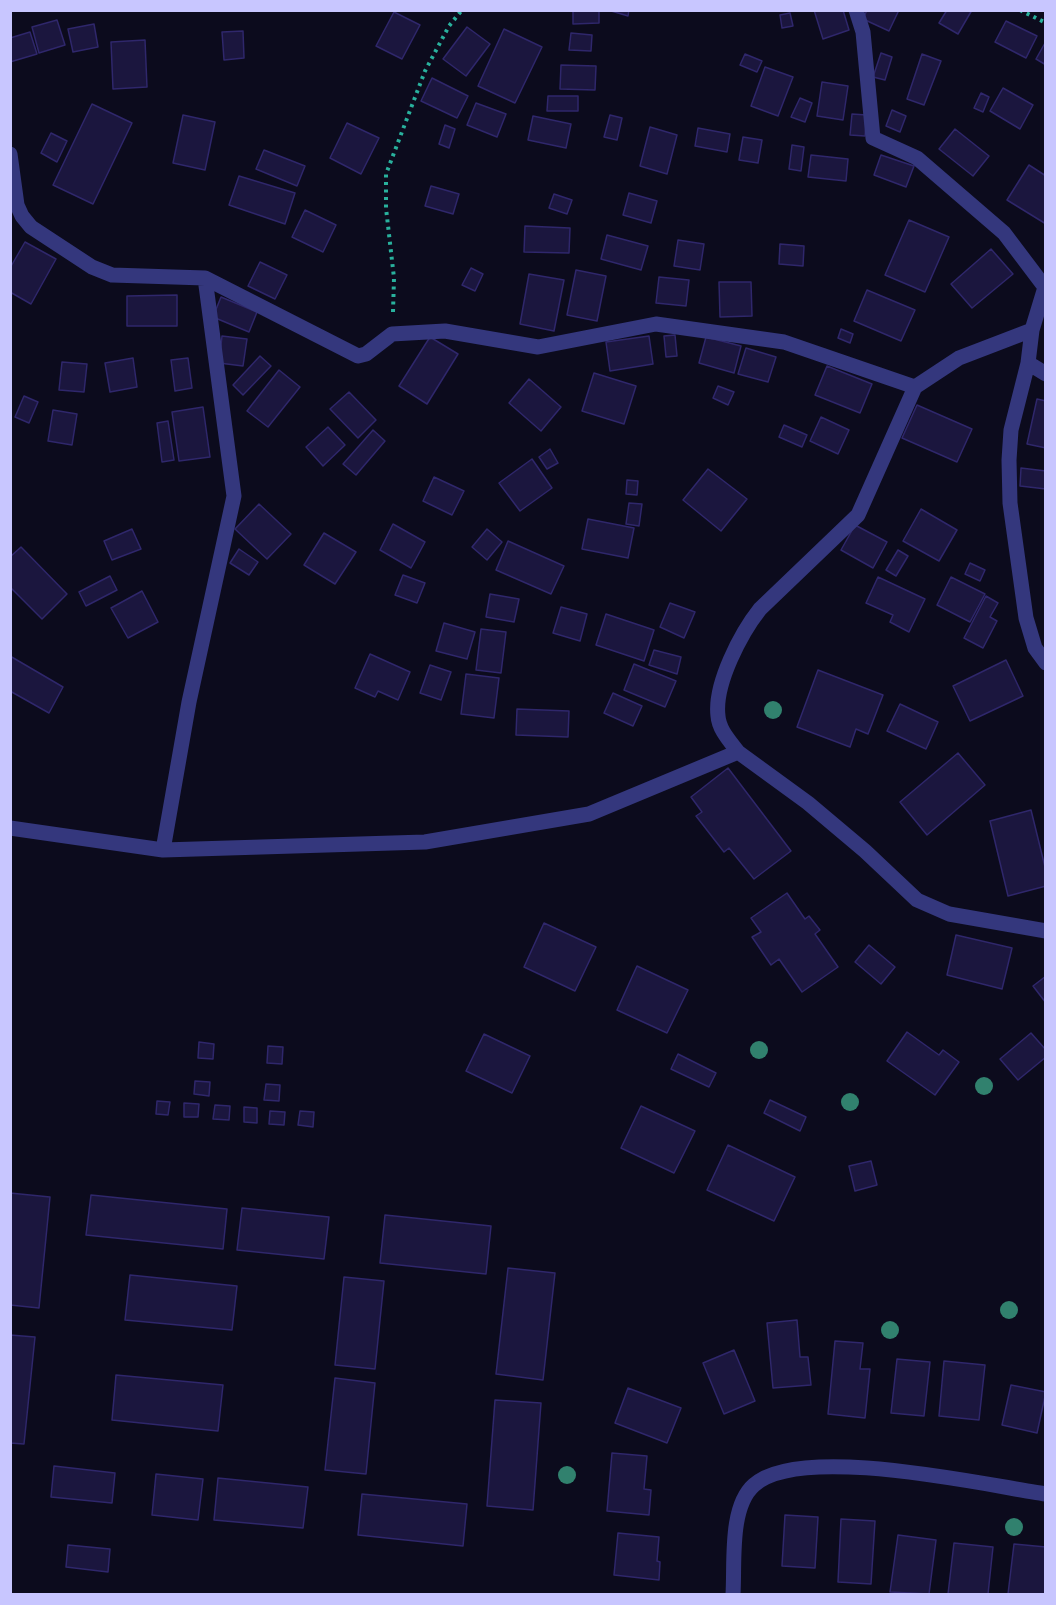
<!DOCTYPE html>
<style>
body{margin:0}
#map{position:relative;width:1056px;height:1605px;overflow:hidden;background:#0c0b1d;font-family:Quicksand,sans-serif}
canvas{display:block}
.frame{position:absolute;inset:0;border:12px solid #c8c6ff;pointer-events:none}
</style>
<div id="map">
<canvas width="1056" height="1605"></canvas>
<div class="frame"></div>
</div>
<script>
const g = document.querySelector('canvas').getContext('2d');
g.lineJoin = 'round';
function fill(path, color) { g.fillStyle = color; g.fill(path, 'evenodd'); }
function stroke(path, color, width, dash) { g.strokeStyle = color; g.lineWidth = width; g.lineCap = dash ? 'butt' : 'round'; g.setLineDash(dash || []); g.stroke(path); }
const building = new Path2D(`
 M573 10H599V23L573 24Z
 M608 10H629L628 16Z
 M814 10H843L849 30 823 39Z
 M867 10H899L889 31 863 19Z
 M947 10H972L958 34 939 23Z
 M394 12 420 25 402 59 376 46Z
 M790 13 793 26 782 28 780 15Z
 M57 20 65 45 39 53 32 27Z
 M1006 21 1037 36 1026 58 995 42Z
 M94 24 98 47 73 52 68 29Z
 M467 27 490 44 466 76 443 59Z
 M504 29 542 47 515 103 478 86Z
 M243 31 244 58 224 60 222 32Z
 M30 32 37 54 10 62V38Z
 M571 33 592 35 591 51 569 50Z
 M145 40 147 87 113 89 111 42Z
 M1045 43H1046V65L1036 59Z
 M881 53 892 57 885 80 873 77Z
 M745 54 762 61 757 72 740 65Z
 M922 54 941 61 924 105 907 99Z
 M561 65 596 66 595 90 560 89Z
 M765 67 793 77 778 116 751 106Z
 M432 78 468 96 457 118 421 101Z
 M822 82 848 86 843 120 817 116Z
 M1003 88 1033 105 1020 129 990 111Z
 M981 93 989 97 983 112 974 108Z
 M548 96H578V111H547Z
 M800 98 812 103 805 122 791 117Z
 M476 103 506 114 497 137 467 125Z
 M92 104 132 123 93 204 53 185Z
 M892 110 906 116 900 132 886 126Z
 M852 114 867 115 865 136 850 135Z
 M183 115 215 122 205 170 173 163Z
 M610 115 622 118 617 140 604 137Z
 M533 116 571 124 566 148 528 140Z
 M347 123 379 138 361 174 330 158Z
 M445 125 455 129 449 148 439 144Z
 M650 127 677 135 667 174 640 166Z
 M698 128 730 134 727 152 695 146Z
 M955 129 989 156 973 176 939 149Z
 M51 133 67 141 57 162 41 153Z
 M743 137 762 140 758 163 739 160Z
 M792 145 804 147 801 171 789 169Z
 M264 150 305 166 297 186 256 169Z
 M811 155 848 159 846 181 808 177Z
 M881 155 914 166 906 187 874 175Z
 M1029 165 1046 176V224L1007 200Z
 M239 176 295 193 285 224 229 205Z
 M431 186 459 194 453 214 425 206Z
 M629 193 657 201 651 223 623 215Z
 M554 194 572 200 567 214 549 208Z
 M305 210 336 225 323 252 292 237Z
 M909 220 949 237 925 292 885 275Z
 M525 226 570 228 569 253 524 252Z
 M607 235 648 246 641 270 601 259Z
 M678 240 704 244 700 270 674 266Z
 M25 242 56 259 31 304 10 292V268Z
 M780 244 804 246 803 266 779 264Z
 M991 249 1013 274 972 308 951 284Z
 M260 262 287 275 275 299 248 286Z
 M471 268 483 274 475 291 462 285Z
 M576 270 606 276 597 321 567 315Z
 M529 274 564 280 554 331 520 324Z
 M659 277 689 280 686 306 656 303Z
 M719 282H751L752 316 720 317Z
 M867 290 915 310 901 341 854 321Z
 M177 295V326H127V296Z
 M221 297 257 312 249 332 213 317Z
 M841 329 853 334 850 343 838 338Z
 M675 335 677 356 666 357 664 336Z
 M222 336 247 339 243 366 219 363Z
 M649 336 653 364 610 371 606 342Z
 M430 337 458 354 427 404 399 386Z
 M706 337 741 346 734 373 699 363Z
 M746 348 776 357 768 382 738 374Z
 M260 356 271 366 243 395 233 385Z
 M133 358 137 387 110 392 105 363Z
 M188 358 192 388 175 391 171 360Z
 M62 362 87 364 84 392 59 390Z
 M827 366 872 384 860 413 815 395Z
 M279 370 300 387 268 427 247 411Z
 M594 373 636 386 624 424 582 411Z
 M529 379 561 407 541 431 509 403Z
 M718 386 734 392 728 405 713 398Z
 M349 392 376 420 358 438 330 409Z
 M24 396 38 402 29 423 15 417Z
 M1037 399 1046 401V448L1027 444Z
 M917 405 972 429 957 462 902 438Z
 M203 407 210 457 179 461 172 412Z
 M53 410 77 414 72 445 48 441Z
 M821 417 849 430 838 454 810 441Z
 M168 421 174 460 162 462 157 423Z
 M784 425 807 435 802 447 779 437Z
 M328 427 345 445 323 466 306 447Z
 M373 430 385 441 356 475 343 464Z
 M550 449 558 463 547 469 539 457Z
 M532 459 552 488 520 511 499 483Z
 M1021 468 1046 471V489L1020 486Z
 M708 469 747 499 721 531 683 500Z
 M434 477 464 491 452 515 423 501Z
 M627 480 638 481 637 495 626 494Z
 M629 503 642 504 639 526 626 524Z
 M259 504 291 534 267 559 235 529Z
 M921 509 957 530 939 561 903 541Z
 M588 519 634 528 628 558 582 549Z
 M393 524 425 542 411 568 380 550Z
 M855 525 887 542 873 568 841 550Z
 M132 529 141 549 112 560 104 541Z
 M487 529 502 542 487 560 472 547Z
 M324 533 356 552 335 584 304 565Z
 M508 541 564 566 551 594 496 570Z
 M21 547 67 594 42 619 10 587V557Z
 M239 549 258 562 249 575 230 563Z
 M898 550 908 556 896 576 886 570Z
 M970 563 985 570 980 581 965 574Z
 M403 575 425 583 417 603 395 595Z
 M110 576 117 590 86 606 79 592Z
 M878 577 925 599 909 632 890 622 893 615 866 603Z
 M951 577 985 594 970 622 937 605Z
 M142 591 158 622 128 638 111 608Z
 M490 594 519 599 514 622 486 617Z
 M986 596 998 603 990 617 997 621 983 648 964 638Z
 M670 603 695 612 684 638 660 627Z
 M561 607 587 614 580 641 553 633Z
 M606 614 654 630 644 661 596 645Z
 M444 623 475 632 467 659 436 651Z
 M481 629 506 632 501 673 476 670Z
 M654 650 681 657 677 674 649 665Z
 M370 654 410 672 398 700 378 691 375 697 355 688Z
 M10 656 63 687 49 713 10 691Z
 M1006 660 1023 696 970 721 953 686Z
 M634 664 676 681 665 707 624 690Z
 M430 665 451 672 441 700 420 693Z
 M818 670 883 695 868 734 856 729 850 747 797 727Z
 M466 674 499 678 494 718 461 714Z
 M613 693 642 706 633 726 604 713Z
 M900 704 938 722 926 749 887 731Z
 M517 709 569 711 568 737 516 735Z
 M958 753 985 785 927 835 900 802Z
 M728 768 791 851 754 879 729 848 724 852 696 816 702 812 691 797Z
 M1031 810 1046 871V886L1008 896 990 821Z
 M787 893 805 919 809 916 820 930 815 934 838 967 802 992 779 959 771 965 752 937 761 932 751 918Z
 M544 923 596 947 575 991 524 967Z
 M956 935 1012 948 1002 989 947 975Z
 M869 945 895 967 881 984 855 962Z
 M637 966 688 990 667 1033 617 1010Z
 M1046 976V1003L1033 986Z
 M907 1032 939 1055 943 1050 959 1062 935 1095 887 1061Z
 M1031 1033 1046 1050V1057L1018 1080 1000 1059Z
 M484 1034 530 1056 512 1093 466 1071Z
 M199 1042 214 1044 213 1059 198 1058Z
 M268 1046 283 1047 282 1064 267 1063Z
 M678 1054 716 1073 709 1087 671 1069Z
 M195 1081 210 1082 209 1096 194 1094Z
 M266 1084 280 1085 279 1101 264 1100Z
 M770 1100 806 1117 800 1131 764 1113Z
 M157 1101 170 1102 168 1115 156 1114Z
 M184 1103 199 1104 198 1117H184Z
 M215 1105 230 1106 229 1120 213 1119Z
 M641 1106 695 1131 674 1173 621 1148Z
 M244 1107 257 1108V1123L244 1122Z
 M270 1111 285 1112 284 1125 269 1124Z
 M300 1111 314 1112 313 1127 298 1125Z
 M728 1145 795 1177 774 1221 707 1190Z
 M871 1161 877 1185 855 1191 849 1166Z
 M10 1193 50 1197 39 1308 10 1305Z
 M91 1195 227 1209 223 1249 86 1235Z
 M242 1208 329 1217 324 1259 237 1250Z
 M385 1215 491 1226 486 1274 380 1263Z
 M508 1268 555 1273 543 1380 496 1374Z
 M130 1275 237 1286 232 1330 125 1320Z
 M344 1277 384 1281 375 1369 335 1365Z
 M797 1320 800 1357H808L811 1385 773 1388 767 1323Z
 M10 1335 35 1337 24 1444 10 1443Z
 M835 1341 863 1343 860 1369H870L865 1418 828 1414Z
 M734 1350 755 1401 724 1414 703 1363Z
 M897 1359 930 1362 924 1416 891 1413Z
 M944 1361 985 1365 979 1420 939 1416Z
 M116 1375 223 1385 218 1431 112 1420Z
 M335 1378 375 1383 366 1474 325 1470Z
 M1011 1385 1046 1392 1037 1433 1002 1425Z
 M628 1388 681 1408 667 1443 615 1423Z
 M495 1400 541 1403 533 1510 487 1506Z
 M612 1453 647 1456 644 1489 651 1490 649 1515 607 1511Z
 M54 1466 115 1473 112 1503 51 1497Z
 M156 1474 203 1479 198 1520 152 1515Z
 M218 1478 308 1487 303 1528 214 1520Z
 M362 1494 467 1504 463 1546 358 1535Z
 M785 1515 818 1517 815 1568 782 1566Z
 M841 1519 875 1521 871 1584 838 1582Z
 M618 1533 659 1537 657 1561 660 1562 659 1580 614 1575Z
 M898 1535 936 1540 929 1594 890 1592Z
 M954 1543 993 1547 988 1594H948Z
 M1014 1544 1046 1547V1594H1008Z
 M68 1545 110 1549 108 1572 66 1567Z`);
fill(building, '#1b163e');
stroke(building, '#2f276b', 1.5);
stroke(new Path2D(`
 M1020 10 1046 23
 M393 312 394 278 386 208V174L425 71 449 26 462 10`), '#29b19d', 4, [3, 4.5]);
stroke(new Path2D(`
 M856 10 863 32 873 138 917 158 1004 233 1044 286
 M10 154 17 205 22 216 31 227 92 267 112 275 205 278 358 356 366 354 392 334 445 331 538 347 656 324 784 342 915 387 959 358 1032 330
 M1046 284 1032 330 1028 363 1011 430 1009 460 1010 503 1026 618 1035 648 1046 663
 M1028 363 1046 374
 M738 752C730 741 719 730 718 716 714 684 741 633 760 609L858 515 915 387
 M10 828 163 850 425 842 589 814 738 752 808 803 865 851 917 900 949 914 1046 931
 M163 850 189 702 234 496 205 278
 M733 1594C735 1563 729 1507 754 1485 800 1443 985 1485 1046 1494`), '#34377d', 15);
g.fillStyle = '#31816e';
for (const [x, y] of [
 [773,710],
 [759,1050],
 [984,1086],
 [850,1102],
 [1009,1310],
 [890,1330],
 [567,1475],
 [1014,1527]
]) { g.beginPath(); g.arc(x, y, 9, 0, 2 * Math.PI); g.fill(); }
</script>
